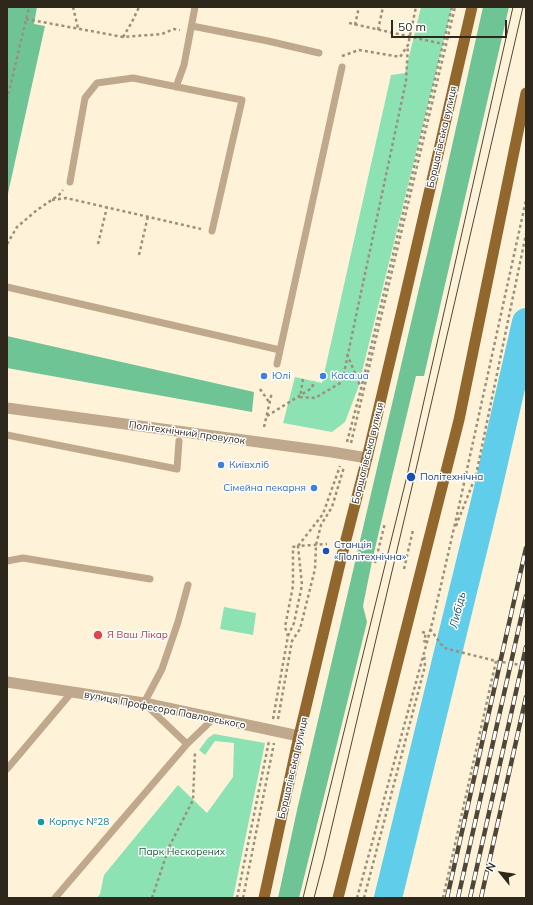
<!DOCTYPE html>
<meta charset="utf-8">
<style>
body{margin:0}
#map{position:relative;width:533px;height:905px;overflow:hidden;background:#fef3d8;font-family:Mulish,sans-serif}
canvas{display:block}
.frame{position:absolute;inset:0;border:8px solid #2e281c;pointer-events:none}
.north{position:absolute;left:481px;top:853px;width:40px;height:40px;-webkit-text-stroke:3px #fff;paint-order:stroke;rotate:300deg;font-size:11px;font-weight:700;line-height:16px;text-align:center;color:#2e281c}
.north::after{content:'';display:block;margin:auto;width:14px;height:18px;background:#2e281c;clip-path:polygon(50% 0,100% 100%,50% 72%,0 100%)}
.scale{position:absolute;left:391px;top:20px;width:116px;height:18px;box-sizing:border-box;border:2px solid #2e281c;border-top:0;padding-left:5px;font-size:12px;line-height:14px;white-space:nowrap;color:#2e281c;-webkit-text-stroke:3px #fff;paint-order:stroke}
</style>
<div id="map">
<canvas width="533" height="905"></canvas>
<div class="frame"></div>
<div class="north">N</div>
<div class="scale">50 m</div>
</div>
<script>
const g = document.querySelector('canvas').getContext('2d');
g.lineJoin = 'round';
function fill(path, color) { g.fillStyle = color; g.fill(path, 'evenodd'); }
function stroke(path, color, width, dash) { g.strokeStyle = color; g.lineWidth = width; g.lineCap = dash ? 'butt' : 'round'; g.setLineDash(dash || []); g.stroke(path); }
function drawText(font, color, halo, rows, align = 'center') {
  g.font = font + ' Mulish,sans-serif'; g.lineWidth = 3; g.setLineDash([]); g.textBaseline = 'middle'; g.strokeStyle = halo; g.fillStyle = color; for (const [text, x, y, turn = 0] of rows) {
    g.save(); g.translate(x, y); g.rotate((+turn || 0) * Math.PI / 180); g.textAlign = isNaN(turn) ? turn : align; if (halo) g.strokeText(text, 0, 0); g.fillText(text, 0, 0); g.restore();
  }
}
fill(new Path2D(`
 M421 7H452L358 388 345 422 332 432 283 423 295 377 322 383 391 75 405 73Z
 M224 607 256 613 253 635 220 629Z
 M214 734 265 743 233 898H97L100 894 104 875 178 785 207 813 233 777 234 743 215 741 205 755 199 750 208 738Z`), '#8ce2b2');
fill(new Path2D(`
 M7 7H37L34 24 45 26 7 198Z
 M483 7H509L424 376H416L372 561 363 606 367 622 299 898H278L297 810 443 186Z
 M7 336 254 392 252 412 7 368Z`), '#6fc496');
stroke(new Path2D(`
 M388 898 486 497 526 322`), '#60cdea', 28);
stroke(new Path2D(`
 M73 7 78 28
 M26 19 123 37 162 34 174 29 180 30
 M349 23 443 44
 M355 25 359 7
 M378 30 383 7
 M123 37 132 22 139 7
 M342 56 359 50 400 57 408 45 416 7
 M7 100 29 7
 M52 200 66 198 201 229
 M7 244 17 227 37 210 59 195 63 190
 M98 244 107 207
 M139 255 148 216
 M347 354 361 388
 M303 379 300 397 315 398 342 382 406 81 408 45
 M260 389 269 402
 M267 416 312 388 314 381
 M264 427 272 392
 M347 442 361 389 452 7
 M351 443 455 7
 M456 526 476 475 526 234
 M375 563 385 523
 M404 569 413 530
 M430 629 444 648 496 661 526 666
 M422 632 426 633 424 641 427 642
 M288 636 294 623 302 585 298 546 327 544
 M273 719 288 636 285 627 293 586V547L298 546 323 514 340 466
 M278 719 292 641 300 629 315 569 316 545 321 525 332 507 344 467
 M152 898 169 847 193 800 195 752
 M237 898 269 741
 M243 898 274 743
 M357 898 433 620 459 506 526 200
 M364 898 425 666 424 653
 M443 898 496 661`), '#9a917d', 2.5, [3, 3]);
stroke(new Path2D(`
 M192 26 268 41 319 53
 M176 87 184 65 195 7
 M70 182 85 98 97 83 133 78 242 100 212 231
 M7 287 280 350
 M277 364 342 67
 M7 435 177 469 179 441
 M7 561 23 558 150 579
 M187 744 144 703 162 669 178 622 188 585
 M7 769 72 692
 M55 898 187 744 213 719`), '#bfa88b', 7);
stroke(new Path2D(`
 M7 682 144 703 299 736`), '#bfa88b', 11);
stroke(new Path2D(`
 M7 408 332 452 367 458`), '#bfa88b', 11);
stroke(new Path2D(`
 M264 898 299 736 342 555 367 458 402 310 472 7
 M338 898 459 420 526 93`), '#91672d', 11);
stroke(new Path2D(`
 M303 898 407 476 513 7
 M314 898 324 860 414 478 523 7`), '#4e4739', 1);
const rail = new Path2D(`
 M447 898 526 548
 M458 898 526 596
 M470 898 526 647
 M481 898 526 697`);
stroke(rail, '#4e4739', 4.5);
stroke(rail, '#fff', 3, [9]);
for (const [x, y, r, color] of [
 [264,376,4,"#3f7fe0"],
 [323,376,4,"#3f7fe0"],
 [221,465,4,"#3f7fe0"],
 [411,477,5,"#1a4fb4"],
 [314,488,4,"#3f7fe0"],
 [326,551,4,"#1a4fb4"],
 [98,635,5,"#e0444e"],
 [41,822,4,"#0f9aa8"]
]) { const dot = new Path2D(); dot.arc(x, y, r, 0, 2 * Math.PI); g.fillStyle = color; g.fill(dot); stroke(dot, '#fff', 1.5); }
drawText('10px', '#2e281c', '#fff', [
 ["Борщагівська вулиця",442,137,-77],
 ["Політехнічний провулок",187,433,8],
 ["Борщагівська вулиця",368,453,-76],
 ["вулиця Професора Павловського",165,710,11],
 ["Борщагівська вулиця",293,768,-77]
]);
drawText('10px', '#366cbe', '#fff', [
 ["Юлі",272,376],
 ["Каса.ua",331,376],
 ["Київхліб",229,465],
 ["Сімейна пекарня",306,488,"right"]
], 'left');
drawText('10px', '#164399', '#fff', [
 ["Політехнічна",420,477],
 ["Станція",334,545],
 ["«Політехнічна»",334,557]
], 'left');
drawText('10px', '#be3a42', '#fff', [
 ["Я Ваш Лікар",107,635]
], 'left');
drawText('10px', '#0d838f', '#fff', [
 ["Корпус №28",49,822]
], 'left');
drawText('10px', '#19593b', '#fff', [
 ["Парк Нескорених",182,852]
]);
drawText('italic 11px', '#1c4c58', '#fff', [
 ["Либідь",458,610,-76]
]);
</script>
